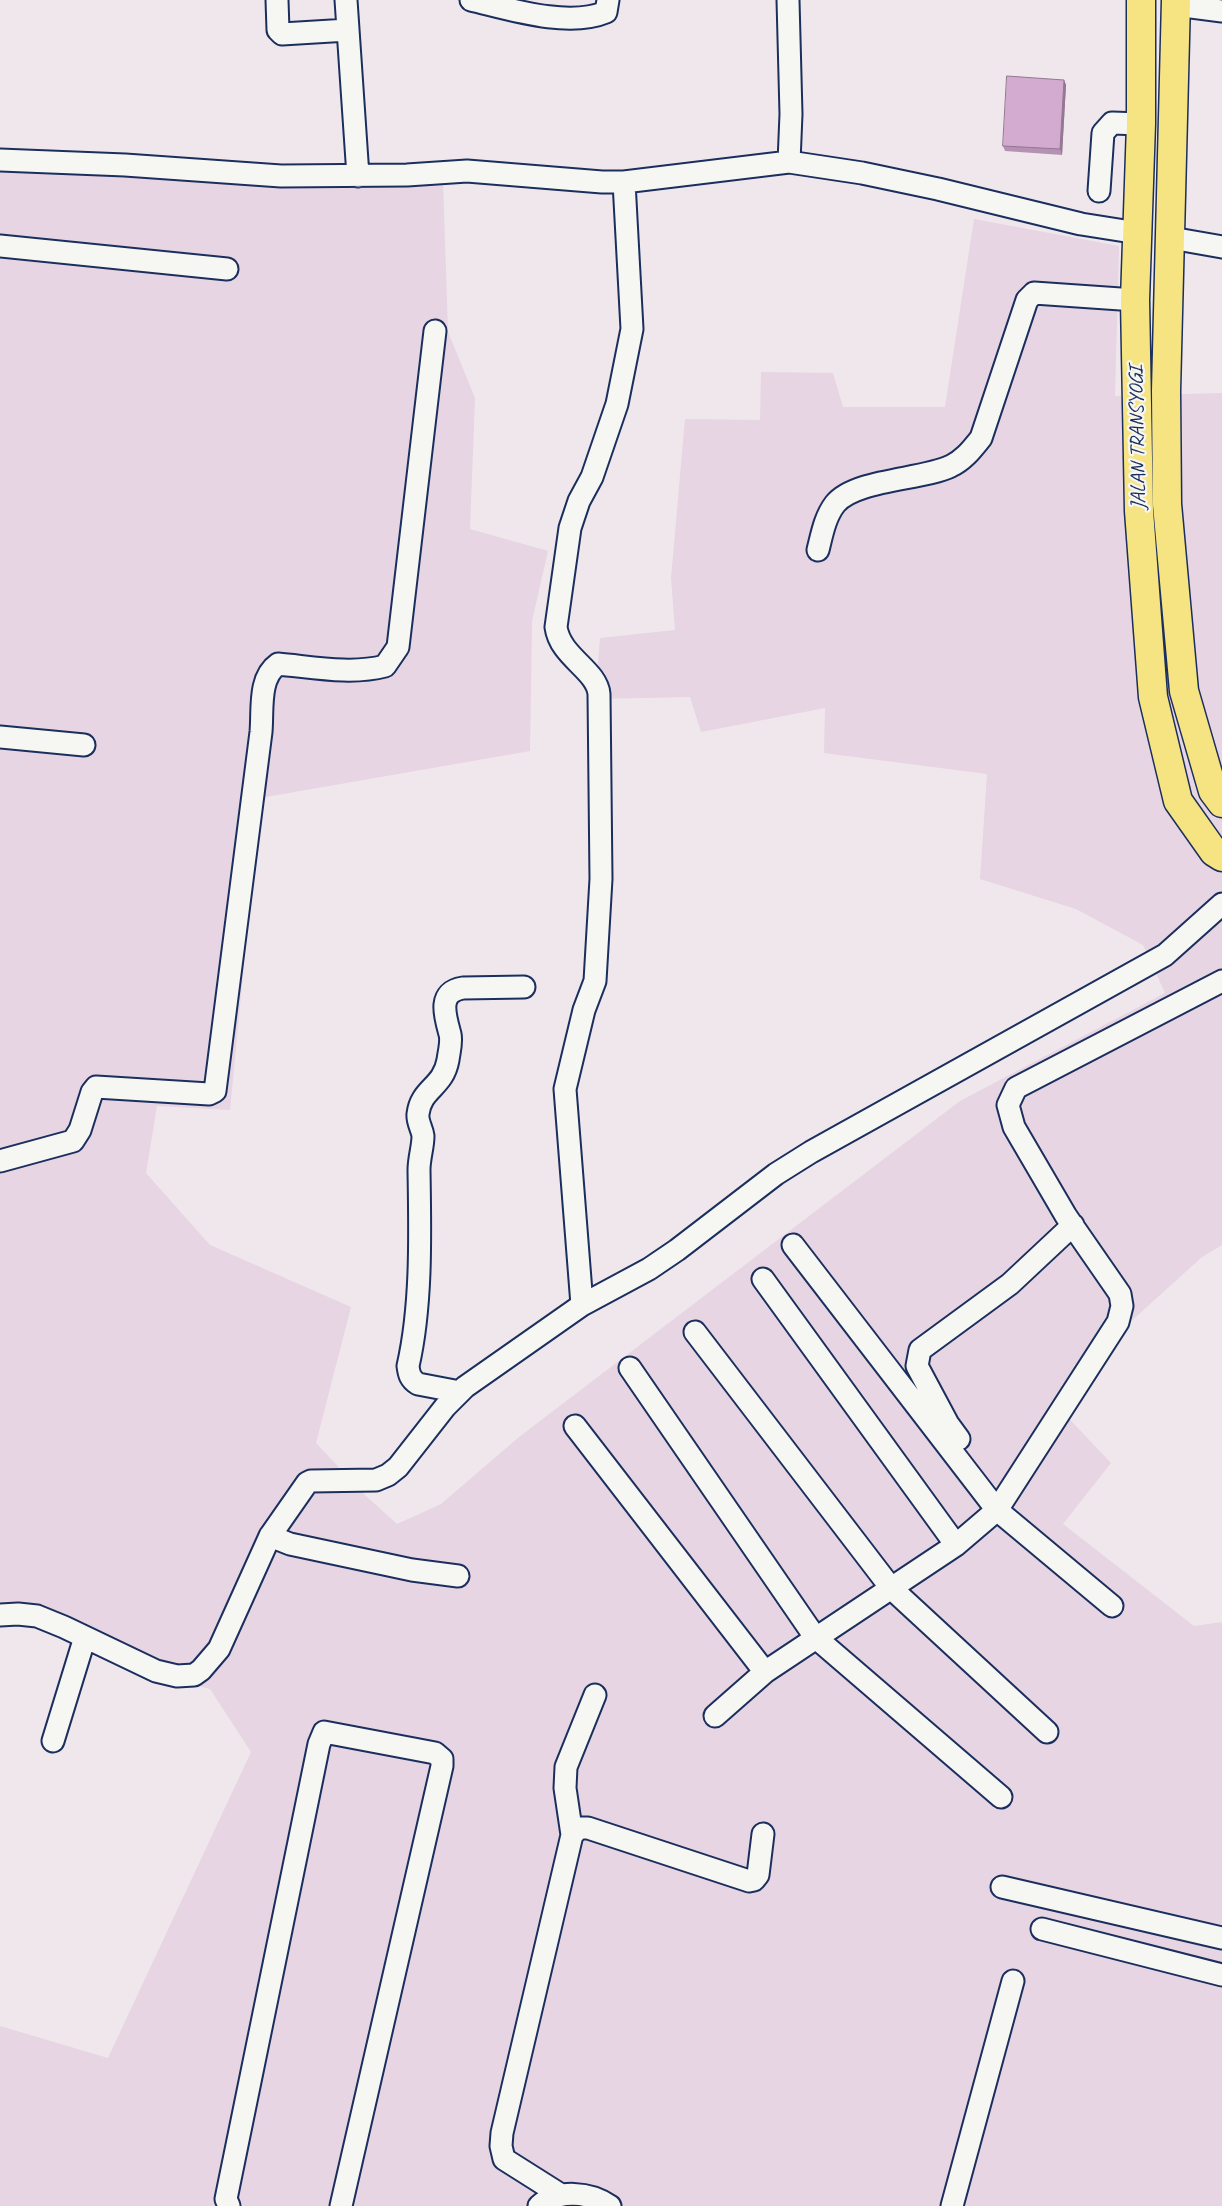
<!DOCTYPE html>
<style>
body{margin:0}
canvas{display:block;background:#efe7eb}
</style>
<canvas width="1222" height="2206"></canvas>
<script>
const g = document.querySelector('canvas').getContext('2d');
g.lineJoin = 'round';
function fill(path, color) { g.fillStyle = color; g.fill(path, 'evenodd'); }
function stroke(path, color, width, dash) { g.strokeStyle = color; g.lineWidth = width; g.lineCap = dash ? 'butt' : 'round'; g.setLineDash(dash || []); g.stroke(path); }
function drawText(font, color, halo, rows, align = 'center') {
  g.font = font + ' Caveat,sans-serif'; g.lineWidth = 4.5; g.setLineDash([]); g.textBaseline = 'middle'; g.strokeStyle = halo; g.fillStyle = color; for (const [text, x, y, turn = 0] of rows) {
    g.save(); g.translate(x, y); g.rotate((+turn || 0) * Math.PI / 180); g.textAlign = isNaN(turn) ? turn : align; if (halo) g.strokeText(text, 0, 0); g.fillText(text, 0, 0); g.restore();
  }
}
fill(new Path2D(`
 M0 166 443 181 448 332 475 398 470 529 548 551 532 621 530 751 260 798 230 1110 157 1106 146 1173 210 1245 351 1307 316 1443 365 1495 397 1524 441 1504 519 1437 960 1101 1165 993 1143 945 1076 909 980 879 987 774 824 753 825 708 701 732 690 697 595 699 600 638 675 630 671 578 685 419 760 420 761 372 833 373 843 407H945L974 219 1119 246 1115 396 1222 393V1245L1202 1257 1107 1343 1059 1408 1111 1463 1063 1524 1194 1626 1222 1622V2206H0V2026L108 2058 251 1752 210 1689 104 1660 26 1614 0 1612Z`), '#e7d5e3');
const minor = new Path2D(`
 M277 0 278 30 282 34 348 30
 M346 0 358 176
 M471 0C509 9 568 28 606 12L608 0
 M788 0 791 114 789 162
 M1176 5 1222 11
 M0 160 125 165 281 176 407 175 467 171 602 182H624L789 162 862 173 938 189 1081 224 1138 233
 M1099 191 1103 133 1112 123 1141 124
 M1171 238 1222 247
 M0 246 227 269
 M818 550C822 534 825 517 835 504 855 479 923 480 951 466 964 460 972 449 981 438L1027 300 1034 293 1135 300
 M0 737 84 745
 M0 1161 73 1141 80 1130 92 1092 96 1087 209 1094 215 1091 261 732C263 710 258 678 278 664 312 667 351 675 385 666L398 647 435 331
 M793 1245 997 1510 1112 1606
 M763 1279 956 1545
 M582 1305 565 1089 584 1010 595 981 601 879 599 694C597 670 560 657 556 627L570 528 579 501 592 477 617 404 632 329 624 182
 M695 1332 891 1588 1047 1732
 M630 1368 815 1637 1001 1797
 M460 1392 418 1384C410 1379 409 1374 408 1366 422 1305 420 1232 419 1170 419 1158 423 1147 423 1136 422 1128 417 1122 418 1114 421 1088 443 1088 448 1060 449 1052 452 1042 450 1034 445 1016 437 992 463 988L524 987
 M575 1426 765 1672
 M959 1439 948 1424 917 1366 920 1350 1010 1284 1073 1225
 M270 1536 290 1544 412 1570 458 1576
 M0 1615 18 1614 37 1616 64 1627 156 1671 177 1676 194 1675 201 1670 219 1649 270 1536 307 1483 311 1481 376 1480 388 1475 398 1467 445 1407 465 1387 582 1305 649 1269 677 1250 776 1174 811 1152 1165 955 1222 904
 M715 1716 765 1672 956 1545 997 1510 1118 1322 1122 1306 1120 1294 1066 1216 1014 1127 1008 1105 1016 1088 1222 981
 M53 1741 85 1637
 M572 1835 565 1788 566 1767 595 1695
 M1002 1887 1222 1938
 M1042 1929 1222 1975
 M561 2195 504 2159 501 2146 502 2133 572 1835 579 1828H588L749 1881 754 1880 758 1875 763 1834
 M229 2206 226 2199 319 1744 324 1732 435 1753 442 1759V1766L341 2206
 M539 2206C558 2189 590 2192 610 2206
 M952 2206 1013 1981`);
const highway = new Path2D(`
 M1141 0V124L1135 300 1139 511 1153 697 1178 801 1214 852 1222 857
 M1176 0 1166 391 1167 504 1184 691 1213 791 1222 803`);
stroke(minor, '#1b2f5e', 25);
stroke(highway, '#1b2f5e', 31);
stroke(minor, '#f6f6f2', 21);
stroke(highway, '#f6e381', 28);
fill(new Path2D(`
 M1064 80 1066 85 1062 155 1005 151 1003 146Z`), '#b592b3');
fill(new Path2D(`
 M1064 80 1066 85 1062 155 1060 149Z`), '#947792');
const building = new Path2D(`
 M1007 76 1064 80 1060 149 1003 146Z`);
fill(building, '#d3aad0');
stroke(building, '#947792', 1);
drawText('21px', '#1b2f5e', '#f6f6f2', [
 ["JALAN TRANSYOGI",1138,438,-91]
]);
</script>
